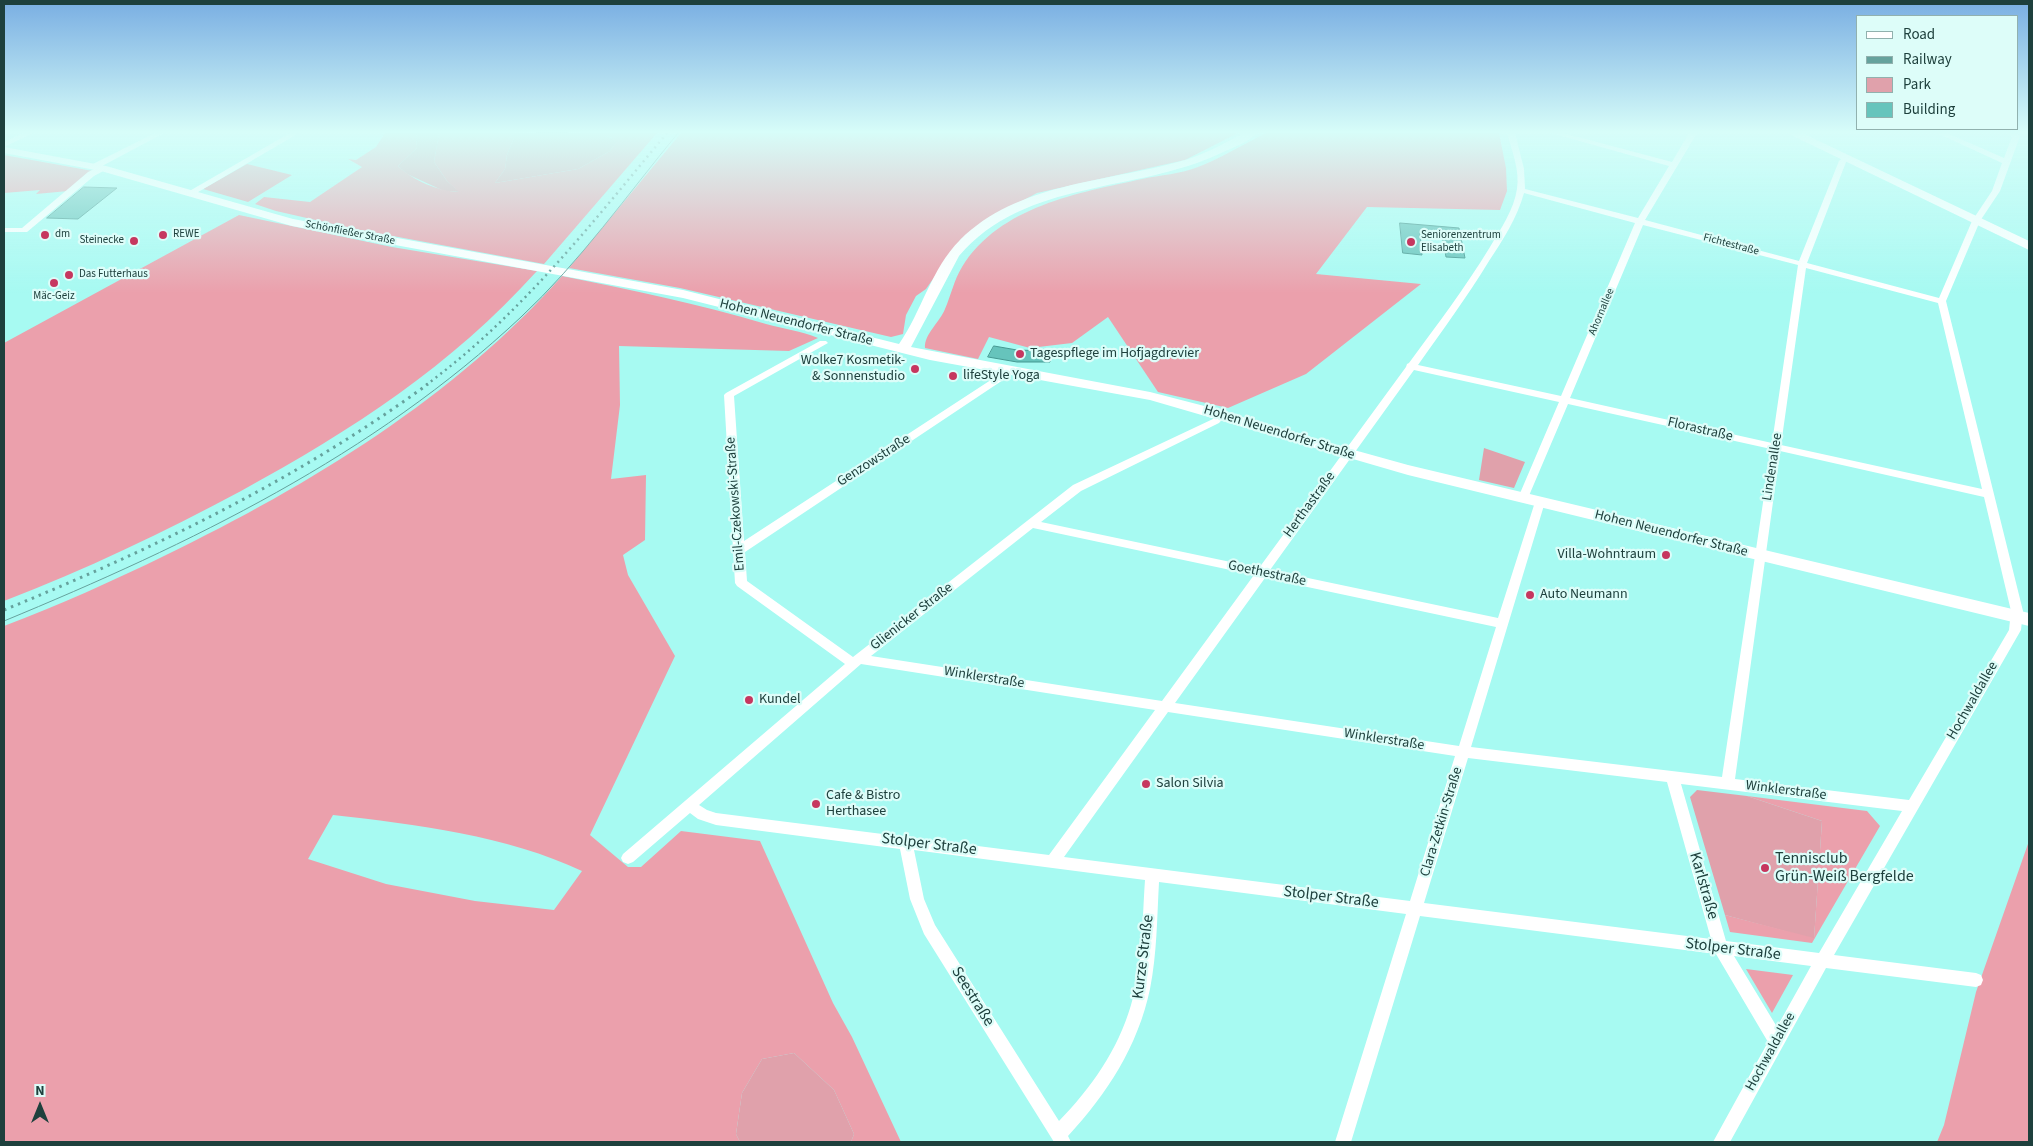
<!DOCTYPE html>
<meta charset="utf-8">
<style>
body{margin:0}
#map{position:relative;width:2033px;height:1146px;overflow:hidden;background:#a7faf2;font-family:"Source Sans 3",sans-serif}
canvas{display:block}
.frame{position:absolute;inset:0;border:5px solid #1e403d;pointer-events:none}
.legend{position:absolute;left:1856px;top:15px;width:162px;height:115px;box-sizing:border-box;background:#ddfdf9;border:1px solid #91b1ae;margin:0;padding:6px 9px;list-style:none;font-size:15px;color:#1e403d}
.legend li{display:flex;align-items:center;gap:10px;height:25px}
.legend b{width:25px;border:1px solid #91b1ae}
.north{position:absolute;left:15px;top:1081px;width:50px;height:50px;-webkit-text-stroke:4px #ddfdf9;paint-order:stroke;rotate:0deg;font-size:14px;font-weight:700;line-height:20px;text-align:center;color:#1e403d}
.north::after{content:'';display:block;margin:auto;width:18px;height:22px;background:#1e403d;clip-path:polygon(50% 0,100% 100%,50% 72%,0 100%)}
</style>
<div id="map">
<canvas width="2033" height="1146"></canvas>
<div class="frame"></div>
<ul class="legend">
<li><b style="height:6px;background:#fff"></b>Road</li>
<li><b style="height:6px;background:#66a29d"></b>Railway</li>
<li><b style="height:14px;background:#e0a1ab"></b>Park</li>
<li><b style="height:14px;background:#66c4bc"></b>Building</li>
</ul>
<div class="north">N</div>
</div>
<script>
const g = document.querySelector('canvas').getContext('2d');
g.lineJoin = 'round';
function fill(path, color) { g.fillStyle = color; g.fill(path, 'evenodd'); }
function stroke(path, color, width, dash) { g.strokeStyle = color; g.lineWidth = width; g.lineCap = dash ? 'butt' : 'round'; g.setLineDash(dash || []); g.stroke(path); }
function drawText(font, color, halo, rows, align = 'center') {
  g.font = font + ' "Source Sans 3",sans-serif'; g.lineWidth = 4.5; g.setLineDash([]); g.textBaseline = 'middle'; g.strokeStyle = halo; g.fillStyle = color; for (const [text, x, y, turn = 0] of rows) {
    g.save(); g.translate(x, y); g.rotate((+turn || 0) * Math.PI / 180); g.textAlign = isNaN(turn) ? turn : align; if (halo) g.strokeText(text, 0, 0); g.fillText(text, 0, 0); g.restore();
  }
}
fill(new Path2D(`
 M416 133H439L434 162 447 181 460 192 444 191 407 174 398 166 417 148Z
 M512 133C534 133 602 129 617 141L610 151 578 169 495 183 505 169 507 155 514 138Z
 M247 164 292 175 248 202 203 189Z
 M1484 448 1525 462 1514 488 1479 480Z
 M1697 790 1747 796 1822 821 1814 939 1725 915 1690 797Z
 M794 1053 834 1090 854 1134 851 1142H740L736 1134 742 1093 762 1059Z`), '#e0a1ab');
fill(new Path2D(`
 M385 133H416L417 148 398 166C414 181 438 191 459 192L447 181 434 162 439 133H512L514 138 507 155 505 169 495 183 578 169 610 151 616 142 611 137 574 133H657L544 264 355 229 276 211 255 204 264 197 310 202 362 167 348 159 356 160 376 147Z
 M681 133H1238L1185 160 1037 193 992 217 961 239 926 289 916 296 906 315 903 334 891 337 680 288 569 268Z
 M1266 133H1499L1506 168 1507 191 1500 210 1367 207 1316 274 1421 284 1306 374 1228 408 1158 392 1108 317 1072 343 1030 348 989 337 978 359 925 348C924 334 940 322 945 309 951 295 954 280 962 267 1000 206 1078 193 1142 179 1160 175 1181 174 1198 167 1221 158 1244 144 1266 133Z
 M4 155 93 171 68 191 36 194 40 190 4 193Z
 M239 215 392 247 537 271C450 367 354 429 241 491 164 532 85 570 4 601V343Z
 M562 276C631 290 699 304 766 324 784 329 801 331 818 338L789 351 619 346 620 405 611 479 646 475 645 540 623 555 628 575 675 656 590 835 628 867H641L681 831 760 841 833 1003 852 1037 901 1142H851L854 1134 834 1090 794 1053 762 1059 742 1093 736 1134 740 1142H4V626C59 605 113 581 166 555 310 485 455 397 562 276ZM333 815C415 824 508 836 582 871L554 910 475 901 386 884 308 859Z
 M1747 796 1867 811 1880 826 1812 943 1730 932 1725 915 1814 938 1822 821Z
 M2029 841V1142H1937L1944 1125 1976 992Z
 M1746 969 1793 975 1772 1013Z`), '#eba0ac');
const building = new Path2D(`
 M84 187 117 188 78 219 47 218Z
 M1400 223 1459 228 1465 258 1446 257 1442 235 1420 233 1422 255 1403 253Z
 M994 346 1017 350 1050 351V362H1017L988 357Z`);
fill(building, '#66c4bc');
stroke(building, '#459891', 1);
fill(new Path2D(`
 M23 133H33L4 147V142Z
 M155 133H164L102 166 106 168 105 170 94 176 27 232H4V228H22L88 172 96 168 92 166 93 164Z
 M290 133H299L193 195 186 193Z
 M1507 133H1515L1524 169 1525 189 1638 218 1669 166 1551 133H1563L1672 162 1689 133H1697L1645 220 1799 261 1839 161 1844 157H1850L1851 159 1846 162 1807 263 1939 298 1972 221 1992 191 2002 163 1937 133H1947L2004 158 2012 137 2008 133H2017L2020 136 2000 191 1980 221 1946 301 2023 611 2021 630 1834 955 1976 973 1981 975 1983 980 1981 985 1976 987 1826 968 1730 1142H1713L1768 1042 1716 954 1420 916 1351 1142H1335L1406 914 1159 882C1157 918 1157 954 1150 989 1138 1046 1107 1094 1068 1136L1071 1142H1054L924 934 910 899 900 849 716 825 698 819 690 813 633 862 628 864 623 862 621 858 623 854 845 664 737 586 735 583 724 395 726 393 820 341H826L828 343 734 396 744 541 1000 374 1004 368H1010L1012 370 1006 378 745 552 747 581 853 657 1073 485 1213 419 1218 413 1221 412 1226 415 1219 423 1081 491 1041 522 1259 568 1406 367 1407 364 1409 363C1437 325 1465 288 1490 247 1500 230 1514 210 1517 189 1520 170 1512 151 1507 133ZM1524 193 1635 223 1561 396 1418 365C1442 331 1467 297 1489 261 1503 240 1517 218 1524 193ZM1643 225 1798 265 1772 443 1570 398ZM1806 268 1938 303 1982 489 1781 445ZM1414 370 1559 402 1518 498 1523 502 1528 498 1568 404 1771 449 1722 777 1471 747 1545 502 1544 499 1540 498 1535 502 1498 618 1270 570ZM1780 451 1984 497 2011 611 2009 630 1909 800 1735 779ZM1033 528 1254 575 1162 701 871 656ZM1265 578 1496 627 1459 746 1175 703ZM861 664 1155 710 1049 855 716 813 707 810 699 805ZM1168 712 1455 756 1410 901 1064 857ZM1468 758 1667 782 1711 939 1424 903ZM1681 784 1902 811 1819 953 1726 941ZM914 850 1145 880C1142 922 1143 965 1131 1005 1118 1050 1091 1088 1059 1121L935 925 924 899ZM1734 956 1811 966 1777 1027Z`), '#fff');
fill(new Path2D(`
 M1244 133H1257C1249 142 1232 148 1221 153 1135 194 1026 178 959 256L911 347 1150 392 1216 409 1318 440 1408 465 2029 613V626L1408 475 1150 400 930 360 683 298 292 226 101 171 4 153V147L106 166 293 219 683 290 899 344C922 311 931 269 960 240 1017 183 1106 182 1178 162 1202 156 1223 144 1244 133Z`), '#fff');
fill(new Path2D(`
 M1787 133H1802L2029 241V250Z`), '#fff');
stroke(new Path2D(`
 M4 621C190 544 373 456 521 317 580 262 627 195 678 133`), '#66a29d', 1);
stroke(new Path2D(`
 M426 385C521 315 592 223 667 133`), '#66a29d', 2.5, [2, 4]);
stroke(new Path2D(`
 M4 610C153 549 297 480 428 384`), '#66a29d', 3, [2.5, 5]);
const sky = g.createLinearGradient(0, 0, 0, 293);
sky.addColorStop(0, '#79aee2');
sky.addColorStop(0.45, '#d7fdf9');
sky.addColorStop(1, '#d7fdf900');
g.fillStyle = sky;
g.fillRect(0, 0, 2033, 293);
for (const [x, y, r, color] of [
 [45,235,5,"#c6375f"],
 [163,235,5,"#c6375f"],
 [134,241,5,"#c6375f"],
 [1411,242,5,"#c6375f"],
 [69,275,5,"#c6375f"],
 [54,283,5,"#c6375f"],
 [1020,354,5,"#c6375f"],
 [915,369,5,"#c6375f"],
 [953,376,5,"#c6375f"],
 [1666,555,5,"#c6375f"],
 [1530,595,5,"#c6375f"],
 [749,700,5,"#c6375f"],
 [1146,784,5,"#c6375f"],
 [816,804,5,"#c6375f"],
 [1765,868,5,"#c6375f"]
]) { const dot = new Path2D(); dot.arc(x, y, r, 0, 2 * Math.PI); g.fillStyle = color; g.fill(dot); stroke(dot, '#ddfdf9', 2); }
drawText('11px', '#1e403d', '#ddfdf9', [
 ["Schönfließer Straße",350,233,11],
 ["Fichtestraße",1731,245,15],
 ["Ahornallee",1602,312,-67]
]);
drawText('11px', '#1e403d', '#ddfdf9', [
 ["dm",55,235],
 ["REWE",173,235],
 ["Seniorenzentrum",1421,236],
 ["Elisabeth",1421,249],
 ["Steinecke",124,241,"right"],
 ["Das Futterhaus",79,275],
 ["Mäc-Geiz",54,297,"center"]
], 'left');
drawText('14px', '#1e403d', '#ddfdf9', [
 ["Hohen Neuendorfer Straße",796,323,14],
 ["Florastraße",1700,430,13],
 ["Hohen Neuendorfer Straße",1279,433,17],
 ["Genzowstraße",874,461,-33],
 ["Lindenallee",1773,467,-81],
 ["Emil-Czekowski-Straße",736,504,-94],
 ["Herthastraße",1310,505,-54],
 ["Hohen Neuendorfer Straße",1671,534,14],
 ["Goethestraße",1267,574,12],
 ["Glienicker Straße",912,617,-38],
 ["Winklerstraße",984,678,9],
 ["Hochwaldallee",1973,701,-60],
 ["Winklerstraße",1384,740,9],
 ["Winklerstraße",1786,791,7],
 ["Clara-Zetkin-Straße",1442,822,-73],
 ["Hochwaldallee",1771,1052,-61]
]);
drawText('14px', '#1e403d', '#ddfdf9', [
 ["Tagespflege im Hofjagdrevier",1030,354],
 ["Wolke7 Kosmetik-",905,361,"right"],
 ["& Sonnenstudio",905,377,"right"],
 ["lifeStyle Yoga",963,376],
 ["Villa-Wohntraum",1656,555,"right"],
 ["Auto Neumann",1540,595],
 ["Kundel",759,700],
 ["Salon Silvia",1156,784],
 ["Cafe & Bistro",826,796],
 ["Herthasee",826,812]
], 'left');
drawText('16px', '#1e403d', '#ddfdf9', [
 ["Stolper Straße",929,845,7],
 ["Karlstraße",1703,886,74],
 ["Stolper Straße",1331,898,7],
 ["Stolper Straße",1733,950,7],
 ["Kurze Straße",1144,957,-83],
 ["Seestraße",972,997,58]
]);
drawText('16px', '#1e403d', '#ddfdf9', [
 ["Tennisclub",1775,859],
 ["Grün-Weiß Bergfelde",1775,877]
], 'left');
</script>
